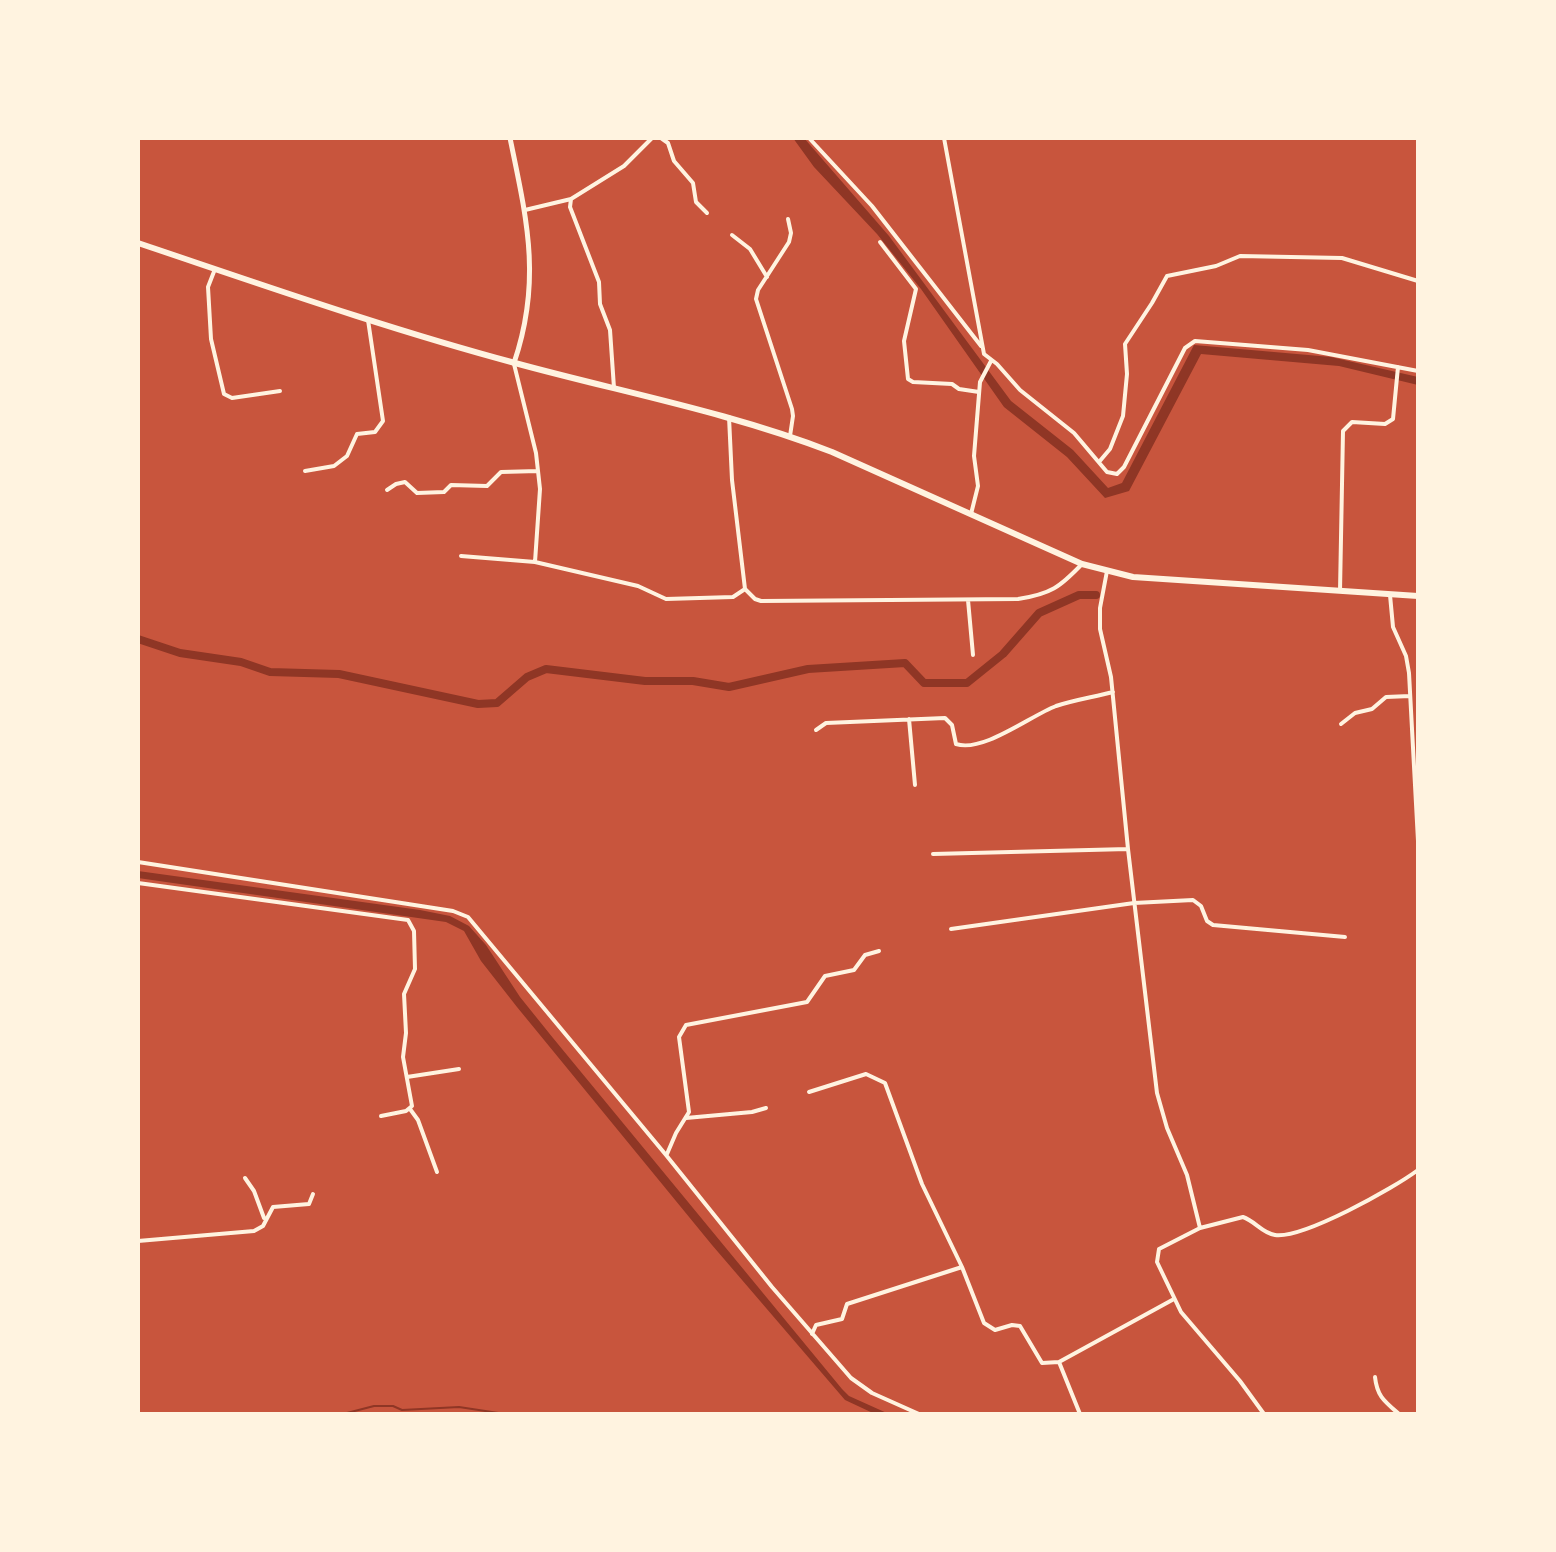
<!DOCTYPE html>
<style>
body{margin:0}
#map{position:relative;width:1556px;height:1552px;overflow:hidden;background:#c8553d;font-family:Poppins,sans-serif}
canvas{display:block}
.frame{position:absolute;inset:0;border:140px solid #fff3e0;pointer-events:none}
</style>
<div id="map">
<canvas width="1556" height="1552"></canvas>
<div class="frame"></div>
</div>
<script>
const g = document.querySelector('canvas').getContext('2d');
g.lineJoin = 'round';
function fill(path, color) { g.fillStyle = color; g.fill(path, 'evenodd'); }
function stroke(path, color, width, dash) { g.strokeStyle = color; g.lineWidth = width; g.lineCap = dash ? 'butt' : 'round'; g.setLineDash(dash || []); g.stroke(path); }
fill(new Path2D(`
 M793 138H804L889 236 1011 401 1073 450 1108 488 1122 483 1194 345 1331 357 1418 377V385L1339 366 1201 354 1129 491 1105 498 1067 457 1004 407 921 289 877 234 814 167Z
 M138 871 420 910 450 916 469 926 486 945 520 997 553 1038 842 1389 849 1396 889 1414H875L845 1400 712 1245 517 1007 481 961 464 931 446 922 138 878Z`), '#8f3625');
stroke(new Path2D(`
 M343 1414 374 1406H393L402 1410 459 1407 505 1414`), '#8f3625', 2);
stroke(new Path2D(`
 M138 639 180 653 241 662 270 672 339 674 478 704 497 703 527 677 546 669 645 681H693L729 687 808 669 905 663 924 683H967L1003 654 1039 613 1079 595H1096`), '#8f3625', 8);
stroke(new Path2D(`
 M661 138 668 143 674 161 693 183 696 202 707 213
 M809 138 872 206 981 346
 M944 138 984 354 997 364 1020 390 1074 433 1107 472 1117 474 1124 467 1185 348 1195 341 1308 350 1418 371
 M571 199 570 207 599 282 600 304 610 330 614 388
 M525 210 571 199 624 166 652 138
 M788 219 791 233 789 242 758 290 756 299 792 409 793 416 790 436
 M732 235 750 249 767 277
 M880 242 916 289 904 341 908 379 913 382 952 384 959 389 979 392
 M215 269 208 287 211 339 224 394 232 398 280 391
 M514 364 536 453 540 489 535 562
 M729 417 732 480 745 589
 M1099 462 1110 449 1123 416 1127 374 1125 344 1152 303 1167 276 1216 266 1240 256 1342 258 1418 281
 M305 471 334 466 347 456 357 434 375 432 383 421 368 320
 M387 490 396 484 405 482 417 493 444 492 451 485 487 486 501 472 538 471
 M971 514 978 486 974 456 980 382 991 361
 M461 556 535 562 638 586 666 599 733 597 745 589
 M1107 571 1100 608V629L1111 677 1128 849 1157 1093 1167 1128 1187 1175 1200 1228
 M745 589 755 599 761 601 1018 599C1051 594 1060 587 1082 564
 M1340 591 1343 431 1352 422 1385 424 1393 419 1398 367
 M1390 595 1393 627 1406 656 1409 673 1418 841
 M968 600 973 655
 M909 719 915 785
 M1341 724 1355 713 1372 709 1386 697 1410 696
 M816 730 826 723 945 718 952 725 956 744C983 753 1030 716 1056 706 1074 700 1094 697 1113 692
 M933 854 1128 849
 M138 862 453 911 468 917 666 1155 772 1287 851 1378 872 1393 919 1414
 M138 883 408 920 414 931 415 969 404 994 406 1033 403 1057 412 1106 406 1111 381 1116
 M951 929 1134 903 1193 900 1201 906 1207 921 1213 925 1345 937
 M407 1077 459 1069
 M809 1092 866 1074 885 1083 922 1184 962 1267 984 1323 995 1330 1012 1325 1020 1326 1042 1363 1059 1362 1174 1299
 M410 1109 418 1120 437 1172
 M686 1118 752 1112 766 1108
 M667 1154 676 1133 689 1112 679 1037 686 1025 807 1002 825 976 854 970 865 955 879 951
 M245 1178 254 1191 264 1218
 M138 1241 254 1231 263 1226 273 1207 309 1204 313 1194
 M812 1334 816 1325 842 1319 847 1304 962 1267
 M1059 1362 1080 1414
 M1375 1377C1377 1396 1384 1401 1399 1414
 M1264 1414 1240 1381 1181 1312 1157 1262 1159 1249 1200 1228 1243 1217C1255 1221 1262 1233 1275 1235 1303 1239 1394 1188 1418 1170`), '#fff3e0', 4);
stroke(new Path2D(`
 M510 138C527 220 542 281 514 363`), '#fff3e0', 5);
stroke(new Path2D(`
 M138 243C263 285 388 329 515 363 621 392 729 412 832 452L1082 564 1133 577 1418 596`), '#fff3e0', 6);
</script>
